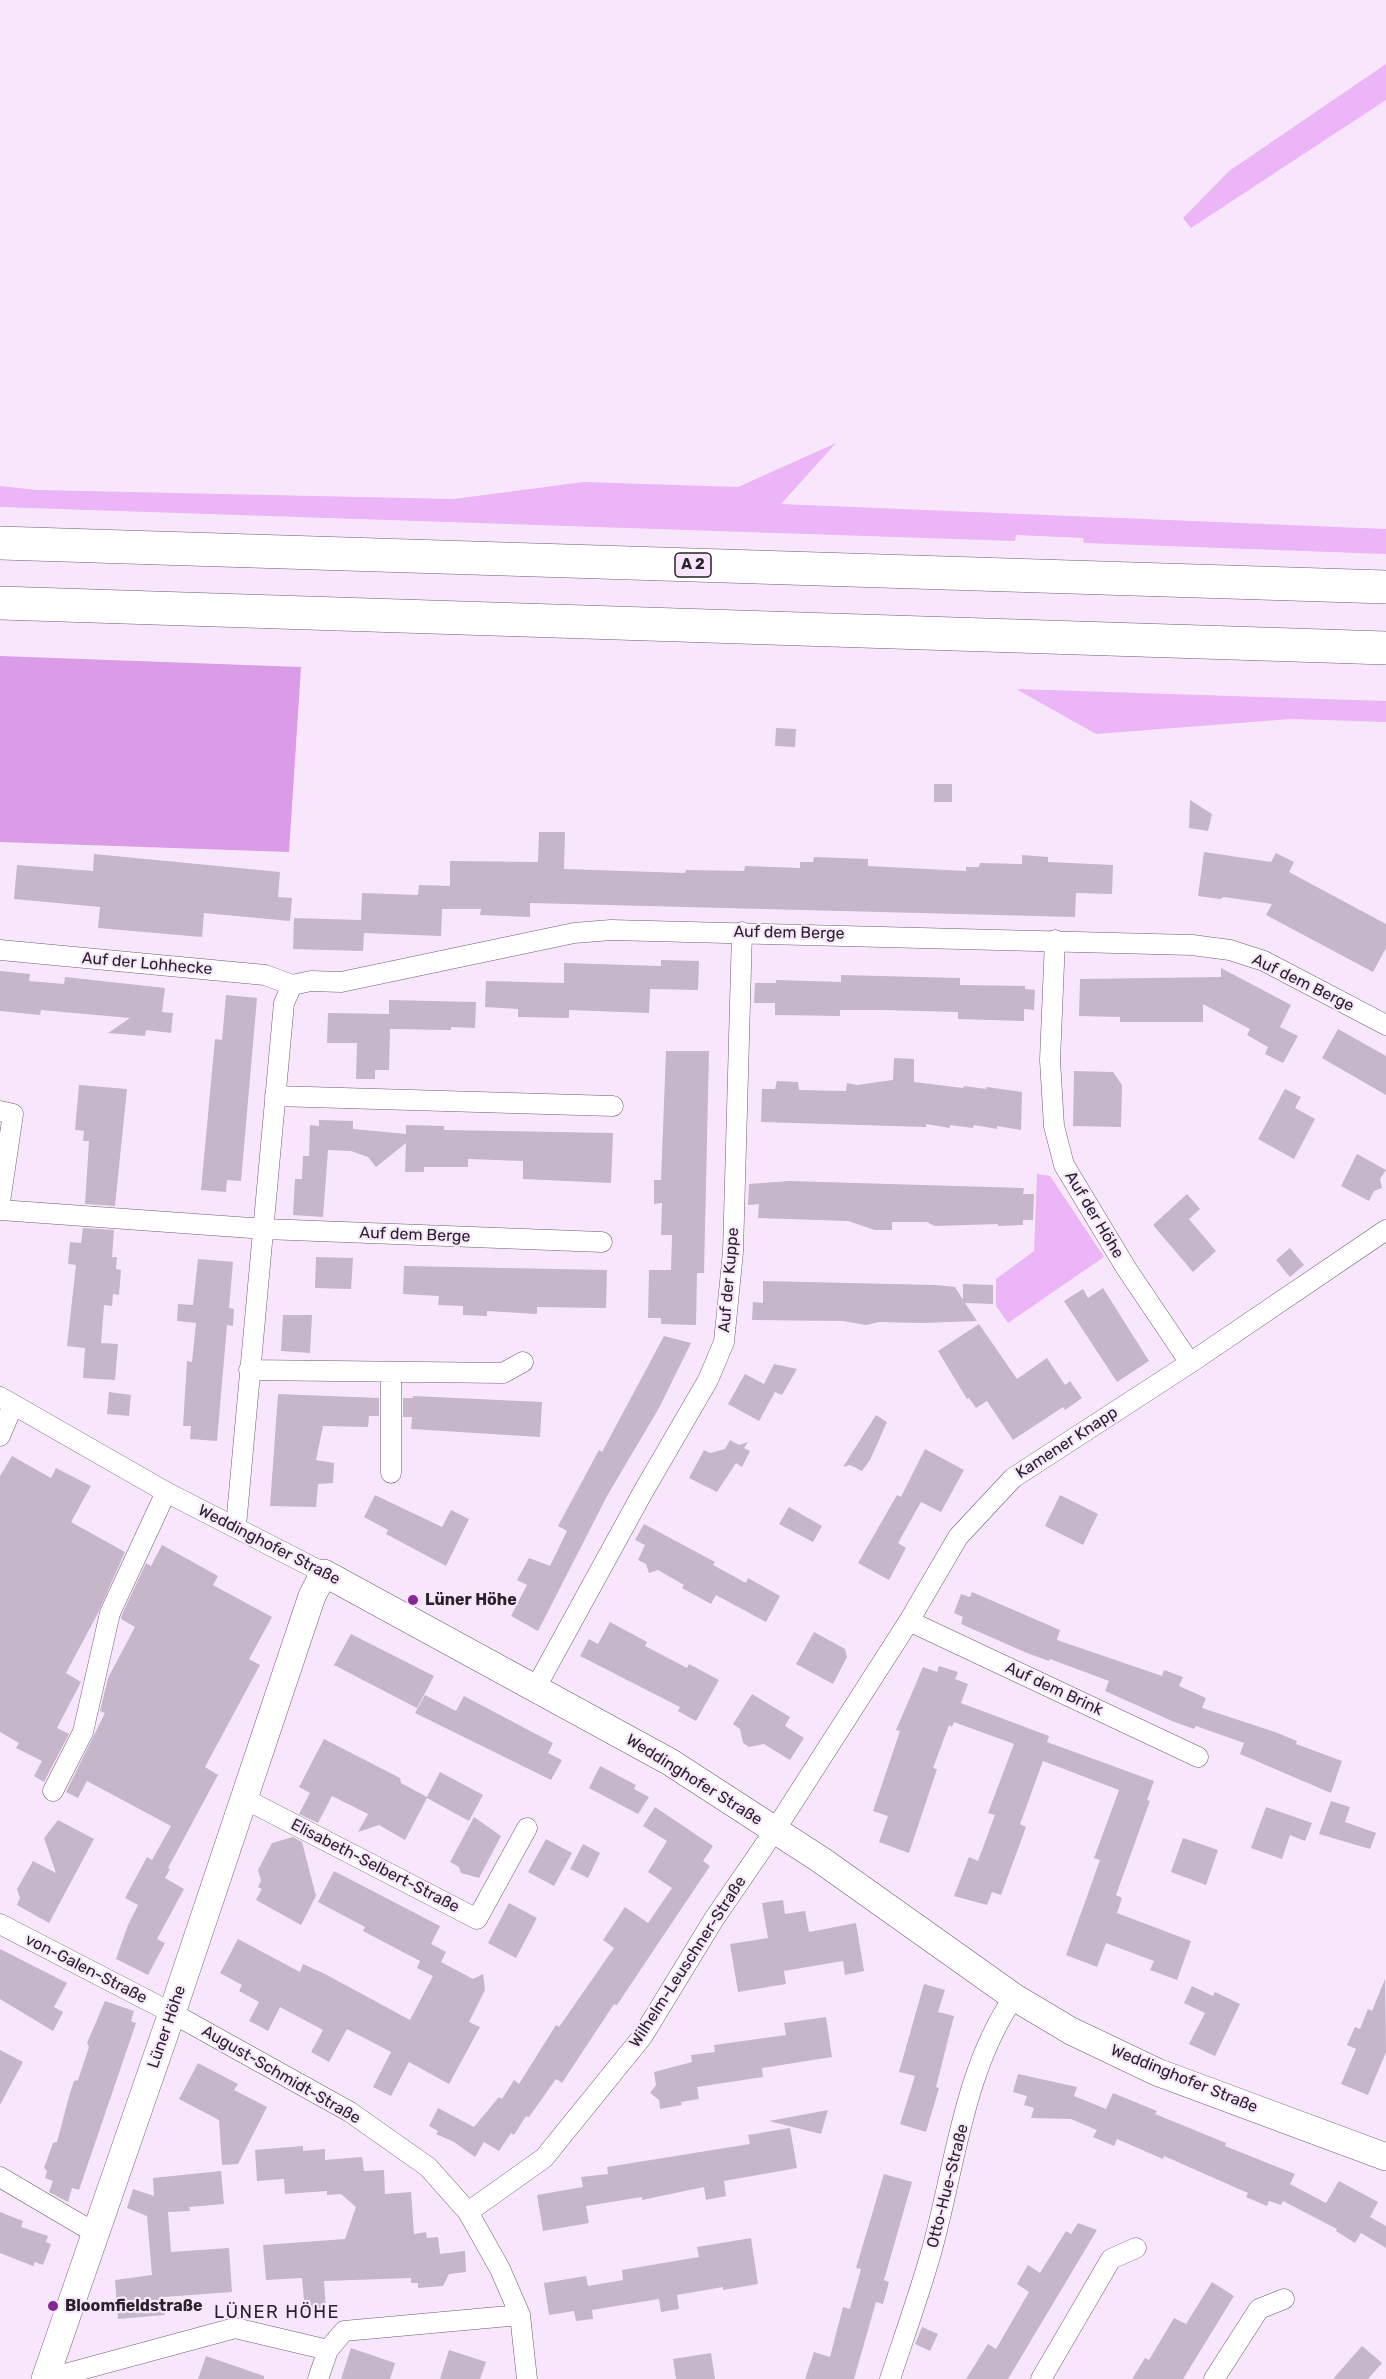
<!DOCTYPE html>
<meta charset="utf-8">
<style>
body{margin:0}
canvas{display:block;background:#f8e7fc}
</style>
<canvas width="1386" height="2379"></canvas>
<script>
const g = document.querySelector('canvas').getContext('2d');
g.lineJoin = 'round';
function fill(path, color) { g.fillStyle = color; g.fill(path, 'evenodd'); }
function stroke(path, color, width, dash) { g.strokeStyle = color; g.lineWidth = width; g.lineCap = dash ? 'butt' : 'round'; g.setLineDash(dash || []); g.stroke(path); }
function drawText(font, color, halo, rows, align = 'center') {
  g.font = font + ' Rubik,sans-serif'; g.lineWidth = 4.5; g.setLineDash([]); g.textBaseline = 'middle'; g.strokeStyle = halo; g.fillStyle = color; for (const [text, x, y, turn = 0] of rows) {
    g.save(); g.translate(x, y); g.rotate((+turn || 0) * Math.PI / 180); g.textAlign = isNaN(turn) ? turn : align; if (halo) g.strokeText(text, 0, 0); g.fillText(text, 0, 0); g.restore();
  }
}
fill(new Path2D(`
 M1386 64V100L1191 228 1183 218 1229 171Z
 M836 443 781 504 1386 529V554L1084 543 1083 538 1016 535 1015 541 0 507V486L37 490 454 499 583 482 738 487Z
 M1016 689 1386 701V722L1291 719 1096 734Z
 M1037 1174 1050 1176 1104 1257 1008 1323 996 1306V1279L1034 1251Z`), '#ecb5f7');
fill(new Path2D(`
 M0 656 301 667 289 852 0 842Z`), '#da9be7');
fill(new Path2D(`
 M776 728 796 729 795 747 775 746Z
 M934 784H952V802H934Z
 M1190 800 1212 814 1208 831 1189 828Z
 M539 832H565L564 869 685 873 686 870 744 871 745 866 800 868V862H813L814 857 868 859V866L966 871V867H979L980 863 1022 864V855L1048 857V862L1113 865 1112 894 1076 893 1075 917 530 903V917L480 915 481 909H442L441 936 364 933 363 951 293 949 294 918 361 920 362 893 418 895 419 885 450 886V861L538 862Z
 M1204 852 1271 862 1276 853 1294 862 1289 872 1386 924V948L1373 972 1266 915 1272 904 1224 897 1220 899 1198 896Z
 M94 854 280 872 278 897 292 898 290 921 204 913 202 937 98 928 100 907 14 899 17 865 93 871Z
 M661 960 699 961 698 990 650 989 649 1013 569 1010V1018L518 1017V1009L485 1007 486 981 564 983V963L661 966Z
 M1221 968 1291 1005 1280 1027 1298 1036 1283 1063 1265 1054 1268 1047 1247 1035 1250 1029 1203 1004V1022H1120V1017L1079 1016 1080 979 1221 977Z
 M0 971 30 974 29 981 64 984 65 977 165 988 162 1012 173 1013 171 1033 146 1030 145 1036 108 1033 130 1018 41 1010 40 1015 0 1011Z
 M841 975 960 978V985L1025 986V989L1035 990 1034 1010 1024 1009V1021L958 1019V1012L884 1010H840V1016L775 1015V1003H754L755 983H776V980L841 982Z
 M226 995 257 998 241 1181 227 1180 226 1192 201 1190 215 1039 222 1040Z
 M389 1000 476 1002 475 1028 451 1027V1030L390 1029 389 1070H375V1079H356L357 1043H327L328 1013 389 1014Z
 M1338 1029 1386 1056V1095L1322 1058Z
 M666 1051H709L704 1273H697L696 1325 661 1324V1318H648L649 1270H671L672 1235H661L662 1203 654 1204V1180H661Z
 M894 1058 914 1059V1082L963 1088 964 1086 986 1089 987 1087 1022 1092 1021 1130 997 1126V1129L974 1125 973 1128 950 1125V1128L926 1124V1127L761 1122 762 1089H775L777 1081 798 1082 799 1090 846 1091 847 1083 857 1085 893 1080Z
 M1074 1071 1113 1072 1122 1085 1121 1127 1073 1126Z
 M79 1085 127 1089 115 1206 85 1204 89 1141H83L84 1131 75 1130Z
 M1285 1089 1301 1097 1295 1108 1315 1119 1294 1159 1258 1139Z
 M319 1120 353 1121V1129L406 1134V1125L444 1126V1130L613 1133 611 1183 523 1179V1161L468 1159V1167H424V1172H405L406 1143 376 1167 368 1157 351 1151 328 1150 323 1217 293 1215 295 1179H302L303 1156H309L310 1125 319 1126Z
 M1357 1154 1386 1170 1380 1179 1382 1188 1374 1191 1369 1201 1341 1186Z
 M789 1181 1024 1188 1023 1194H1034L1033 1220H1023V1225L998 1226V1224L935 1226 927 1222H892V1230H875L848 1221 758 1218 759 1204 748 1205 749 1184Z
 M1187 1194 1200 1209 1189 1219 1216 1251 1193 1272 1153 1225Z
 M83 1228 114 1230 112 1257H117L116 1269 121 1270 119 1295 113 1294 112 1306 104 1305 101 1343 118 1344 115 1380 83 1378 85 1348 67 1346 76 1265 68 1264 70 1242 81 1243Z
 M1290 1248 1304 1265 1290 1277 1276 1260Z
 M316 1257 353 1258 351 1289 315 1288Z
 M198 1259 233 1262 229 1308 234 1309 233 1326 227 1325 217 1441 190 1439 191 1426H183L187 1361 192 1362 196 1323 177 1321 178 1304 193 1305Z
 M404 1266 607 1270 606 1308 537 1307V1314L487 1311V1316L463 1315V1306L438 1305 439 1296 403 1294Z
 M763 1281 935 1285 955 1287 963 1300V1284L993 1285V1304L965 1303 977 1321 922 1323 879 1322 866 1325 843 1321 752 1320 753 1302 763 1303Z
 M1103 1288 1149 1361 1117 1382 1064 1301 1083 1289 1088 1298Z
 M283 1315H312L310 1353 281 1351Z
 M979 1324 1017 1379 1047 1358 1065 1385 1070 1381 1082 1398 1065 1410 1063 1407 1013 1440 987 1401 976 1408 969 1398 967 1399 938 1351Z
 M664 1336 691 1343 659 1408 607 1496 538 1631 511 1616 527 1585 517 1580 529 1558 550 1566 567 1531 558 1526 599 1450 602 1452Z
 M774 1364 797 1369 782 1395 775 1392 759 1421 728 1404 745 1374 764 1384Z
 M109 1392 131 1395 129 1416 107 1414Z
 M278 1394 379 1398V1416H369L368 1427 323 1426 316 1460 334 1463 333 1483 318 1484 316 1507 270 1506Z
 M413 1396 542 1402 540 1437 411 1429 412 1417H403V1398H413Z
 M876 1415 887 1422 870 1460 862 1471 850 1465 843 1467Z
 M730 1440 739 1445 748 1442 744 1448 750 1451 742 1467 736 1463 717 1492 689 1478 704 1450 710 1453 725 1449Z
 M925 1449 964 1470 941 1512 921 1502 898 1543 906 1548 889 1580 858 1563 897 1495 901 1497Z
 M12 1456 51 1478 56 1468 91 1486 71 1522 125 1552 97 1615 66 1673 81 1682 57 1728 69 1734 44 1782 34 1776 42 1761 16 1748 19 1743 0 1732V1476Z
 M375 1495 442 1527 451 1510 469 1519 446 1566 386 1534 388 1530 364 1517Z
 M1060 1495 1098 1514 1083 1545 1045 1526Z
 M789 1507 822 1526 813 1542 779 1524Z
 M644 1524 715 1562 713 1565 746 1583 748 1578 780 1596 766 1622 716 1595 711 1604 682 1588 684 1585 658 1570 649 1573 646 1564 638 1560 645 1545 635 1540Z
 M162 1545 218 1576 213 1585 272 1617 249 1659 260 1665 205 1767 218 1775 168 1868 170 1869 165 1878 184 1889 157 1939 165 1943 148 1975 116 1959 128 1925 138 1905 125 1898 147 1857 152 1860 171 1826 87 1781 78 1798 66 1792 105 1713 100 1711 108 1678 135 1627 121 1619V1617L146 1563 151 1566Z
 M972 1592 1060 1630 1057 1640 1162 1676 1164 1670 1183 1677 1179 1686 1206 1698 1202 1708 1275 1732 1297 1741 1296 1744 1342 1761 1331 1793 1240 1754 1244 1743 1196 1726 1194 1729 1172 1721 1105 1691 1109 1681 1050 1659 1049 1661 1027 1653 961 1624 963 1617 954 1613 961 1594 970 1597Z
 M610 1622 647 1642 645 1646 687 1668 689 1664 719 1680 696 1721 678 1711 680 1707 580 1656 589 1639 598 1644Z
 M814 1632 845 1649 847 1657 833 1684 796 1664Z
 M351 1634 434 1676 417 1708 334 1665Z
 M939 1666 958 1672 955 1679 968 1684 961 1703 1049 1736 1047 1742 1154 1781 1147 1800 1150 1801 1116 1895 1122 1898 1117 1913 1191 1941 1177 1980 1150 1970 1154 1961 1106 1943 1097 1967 1066 1955 1100 1860 1094 1858 1119 1790 1043 1761 1020 1824 1026 1827 1001 1895 992 1892 987 1905 954 1896 969 1857 978 1861 995 1815 988 1813 1014 1744 954 1722 952 1727 949 1725 933 1768 937 1769 909 1853 879 1842 888 1816 873 1811 900 1731 896 1730 923 1667 937 1672Z
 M752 1694 790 1717 785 1726 804 1738 790 1760 764 1744 749 1747 743 1743 740 1729 733 1724Z
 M425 1695 456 1711 464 1696 553 1743 548 1753 562 1760 551 1780 415 1713Z
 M324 1739 400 1778 401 1783 427 1797 440 1772 483 1795 469 1821 427 1798 405 1840 379 1825 358 1832 368 1814 332 1796 318 1823 299 1814 310 1793 299 1787Z
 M600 1766 636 1785 634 1789 649 1797 638 1814 589 1788Z
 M1331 1801 1350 1807 1345 1822 1376 1833 1370 1849 1319 1834Z
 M655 1807 713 1846 703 1861 710 1866 617 2005 614 2004 562 2083 556 2079 529 2117 526 2116 514 2135 511 2133 499 2151 484 2142 475 2157 454 2142 436 2134 438 2131 429 2126 438 2108 474 2127 499 2097 502 2099 514 2080 519 2084 556 2025 559 2027 614 1948 603 1940 625 1907 648 1923 672 1888 648 1872 667 1841 643 1826Z
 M1266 1807 1312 1823 1305 1841 1290 1835 1282 1859 1251 1848Z
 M474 1817 501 1836 479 1878 461 1873 459 1867 450 1862Z
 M58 1820 94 1839 49 1923 17 1905 20 1898 17 1889 33 1861 56 1873 44 1838Z
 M293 1837 302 1842 316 1896 301 1925 256 1900 262 1889 258 1887 261 1881 258 1870 272 1843Z
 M1183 1838 1218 1850 1206 1885 1171 1872Z
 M546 1839 572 1853 554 1886 528 1872Z
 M583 1844 600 1853 588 1878 570 1869Z
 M334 1871 440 1926 431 1944 446 1952 441 1962 473 1979 483 1974 485 1990 469 2022 480 2027 449 2084 409 2062 391 2096 373 2087 391 2052 347 2029 329 2062 311 2052 323 2030 280 2007 268 2031 259 2026 249 2021 259 2002 239 1991 242 1985 220 1973 238 1939 300 1972 303 1964 325 1974 410 2020 433 1976 417 1968 420 1961 363 1931 365 1927 318 1902Z
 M783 1900 785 1914 805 1911 809 1932 856 1923 864 1971 845 1975 843 1961 784 1971 786 1984 738 1992 730 1944 768 1938 762 1903Z
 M509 1903 537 1918 516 1958 488 1943Z
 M0 1949 67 1983 54 2007 63 2012 53 2031 0 1999Z
 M1385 1979 1386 2052 1368 2095 1341 2084 1356 2049 1347 2045 1355 2027 1360 2029 1368 2009 1372 2011Z
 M924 1984 945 1990 938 2012 954 2016 936 2087 939 2088 926 2132 900 2124 915 2076 899 2072Z
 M1192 1986 1213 1996 1215 1992 1240 2004 1215 2056 1189 2044 1205 2013 1184 2003Z
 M105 2001 134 2011 131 2021 136 2023 79 2190 72 2188 68 2202 49 2192 53 2181 45 2178 47 2171 44 2168 53 2143 57 2142 70 2093 74 2081 78 2080 89 2047 87 2043Z
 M826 2017 832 2057 762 2068 763 2077 697 2087 699 2099 681 2102 682 2105 660 2109 659 2100 650 2093 656 2085 654 2072 692 2062 691 2055 715 2052 714 2045 786 2035 784 2023Z
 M0 2050 23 2062 0 2105Z
 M198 2063 238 2084 234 2090 267 2107 238 2164 222 2165 219 2120 179 2099Z
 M1018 2074 1077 2087 1074 2096 1106 2109 1113 2093 1157 2111 1155 2114 1226 2143 1225 2146 1295 2174 1290 2184 1326 2203 1339 2181 1378 2202 1370 2217 1386 2226V2248L1361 2233 1355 2243 1336 2231 1337 2229 1283 2201 1281 2205 1269 2201 1267 2206 1246 2197 1248 2193 1164 2156 1163 2159 1117 2139 1114 2146 1093 2137 1097 2130 1071 2119 1031 2118 1034 2108 1024 2105 1027 2096 1013 2092Z
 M828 2110 821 2134 769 2121Z
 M790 2128 797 2168 724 2181 726 2196 706 2200 704 2187 642 2200V2197L586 2206 589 2223 543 2231 537 2195 583 2187 581 2177 608 2174 607 2167 750 2144 748 2135Z
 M303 2146V2151L325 2149V2160L362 2157 364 2171 384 2170 385 2194 411 2192 414 2234 426 2232 427 2238 438 2237 440 2254 465 2251 466 2272 449 2274 443 2286 418 2288V2283H411V2278L324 2281 326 2310 305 2311 302 2278 266 2280 263 2245 345 2239 356 2207 341 2194 327 2195V2191L285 2194 284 2179 257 2181 255 2150Z
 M221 2171 224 2204 189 2207 190 2211 168 2212 171 2252 229 2248 232 2292 164 2297 165 2315 118 2319 115 2280 152 2275 147 2216 127 2208 133 2189 154 2196 153 2178Z
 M884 2174 912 2182 884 2280 889 2282 883 2304 876 2302 854 2379H805L814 2352 830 2357 843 2307 850 2309 861 2269 856 2268Z
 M0 2212 23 2221 21 2227 48 2236 46 2242 51 2244 43 2265 35 2262 33 2266 0 2253Z
 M1078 2223 1097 2230 1008 2379H966L988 2344 996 2349 1029 2292 1017 2284 1028 2265 1040 2273 1066 2231 1071 2234Z
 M751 2238 758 2284 723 2290V2287L677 2295 679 2309 661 2312 659 2299 592 2310 593 2319 576 2321 574 2311 549 2315 544 2283 586 2276 588 2286 623 2280 622 2270 699 2257 697 2247Z
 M1212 2282 1234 2296 1183 2379H1132L1145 2358 1149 2360 1174 2318 1186 2324Z
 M922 2327 938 2334 930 2351 915 2344Z
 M1362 2346 1382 2363 1368 2379H1333Z
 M351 2348 395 2363 390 2379H341Z
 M449 2350 486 2362 480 2379H440Z
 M711 2353 715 2379H676L673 2359Z
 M206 2356 264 2376V2379H198Z`), '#c6b6ca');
const street = new Path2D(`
 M1055 940 1050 1060 1054 1126 1064 1165 1126 1268 1190 1363
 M0 950 265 975 292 985
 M292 985 311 981 341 982 574 933 611 930 1192 945 1230 950 1264 961 1386 1025
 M275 1096 613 1106
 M0 1111 13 1114 0 1202
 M0 1210 265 1229 602 1242
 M249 1370 503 1373 523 1362
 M391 1374V1473
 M0 1397 166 1492 324 1573
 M0 1436 13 1405
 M236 1526 284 1003 292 985
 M909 1621 1198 1757
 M535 1689 643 1492 708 1380 724 1342 733 1252 742 932
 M53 1791 83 1732 110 1613 166 1492
 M245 1799 477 1919 527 1828
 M0 1924 172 2013 350 2112 428 2167 468 2212 500 2269 520 2315 527 2379
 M0 2177 95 2233
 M468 2212 544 2158 642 2037 714 1919 775 1830 909 1621 958 1537 1013 1478 1190 1363 1386 1230
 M47 2379 235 2328 328 2350 344 2331 520 2315
 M318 2379 328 2350
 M890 2379C904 2337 919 2295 931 2253 955 2168 963 2071 1014 1997
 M1041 2379 1111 2259 1136 2248
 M1214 2379 1259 2309 1284 2299`);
const secondary = new Path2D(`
 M45 2379 172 2013 312 1596 324 1573 670 1762 821 1860 1014 1997 1071 2031 1157 2072 1386 2157`);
const highway = new Path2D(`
 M0 543 1386 587
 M0 603 1386 648`);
stroke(street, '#6c5d6f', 21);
stroke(secondary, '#6c5d6f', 28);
stroke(highway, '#6c5d6f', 34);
stroke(street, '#fff', 20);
stroke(secondary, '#fff', 27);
stroke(highway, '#fff', 33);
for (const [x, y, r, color] of [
 [413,1600,6,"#832895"],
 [53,2306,6,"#832895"]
]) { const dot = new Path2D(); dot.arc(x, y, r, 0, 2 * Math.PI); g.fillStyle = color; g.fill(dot); stroke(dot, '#f8e7fc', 2); }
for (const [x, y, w] of [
 [693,565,36]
]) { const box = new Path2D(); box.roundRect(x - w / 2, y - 12, w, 24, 4.5); g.fillStyle = '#f8e7fc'; g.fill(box); stroke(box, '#29222a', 1.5); }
drawText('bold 15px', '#29222a', null, [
 ["A 2",693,565]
]);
drawText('16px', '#29222a', '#f8e7fc', [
 ["Auf dem Berge",789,933,1],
 ["Auf der Lohhecke",147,964,5],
 ["Auf dem Berge",1303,983,26],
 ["Auf der Höhe",1094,1215,59],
 ["Auf dem Berge",415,1235,2],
 ["Auf der Kuppe",729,1280,-85],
 ["Kamener Knapp",1067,1443,-33],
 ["Weddinghofer Straße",269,1545,27],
 ["Auf dem Brink",1054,1689,25],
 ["Weddinghofer Straße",694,1780,32],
 ["Elisabeth-Selbert-Straße",375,1866,27],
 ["Wilhelm-Leuschner-Straße",688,1962,-57],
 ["von-Galen-Straße",86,1969,27],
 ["Lüner Höhe",167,2027,-71],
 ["August-Schmidt-Straße",281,2075,30],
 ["Weddinghofer Straße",1184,2079,22],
 ["Otto-Hue-Straße",948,2186,-76]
]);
drawText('bold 16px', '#29222a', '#f8e7fc', [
 ["Lüner Höhe",425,1600],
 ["Bloomfieldstraße",65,2306]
], 'left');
g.letterSpacing = '1.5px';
drawText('18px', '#29222a', '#f8e7fc', [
 ["LÜNER HÖHE",277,2313]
]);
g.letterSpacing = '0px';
</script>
